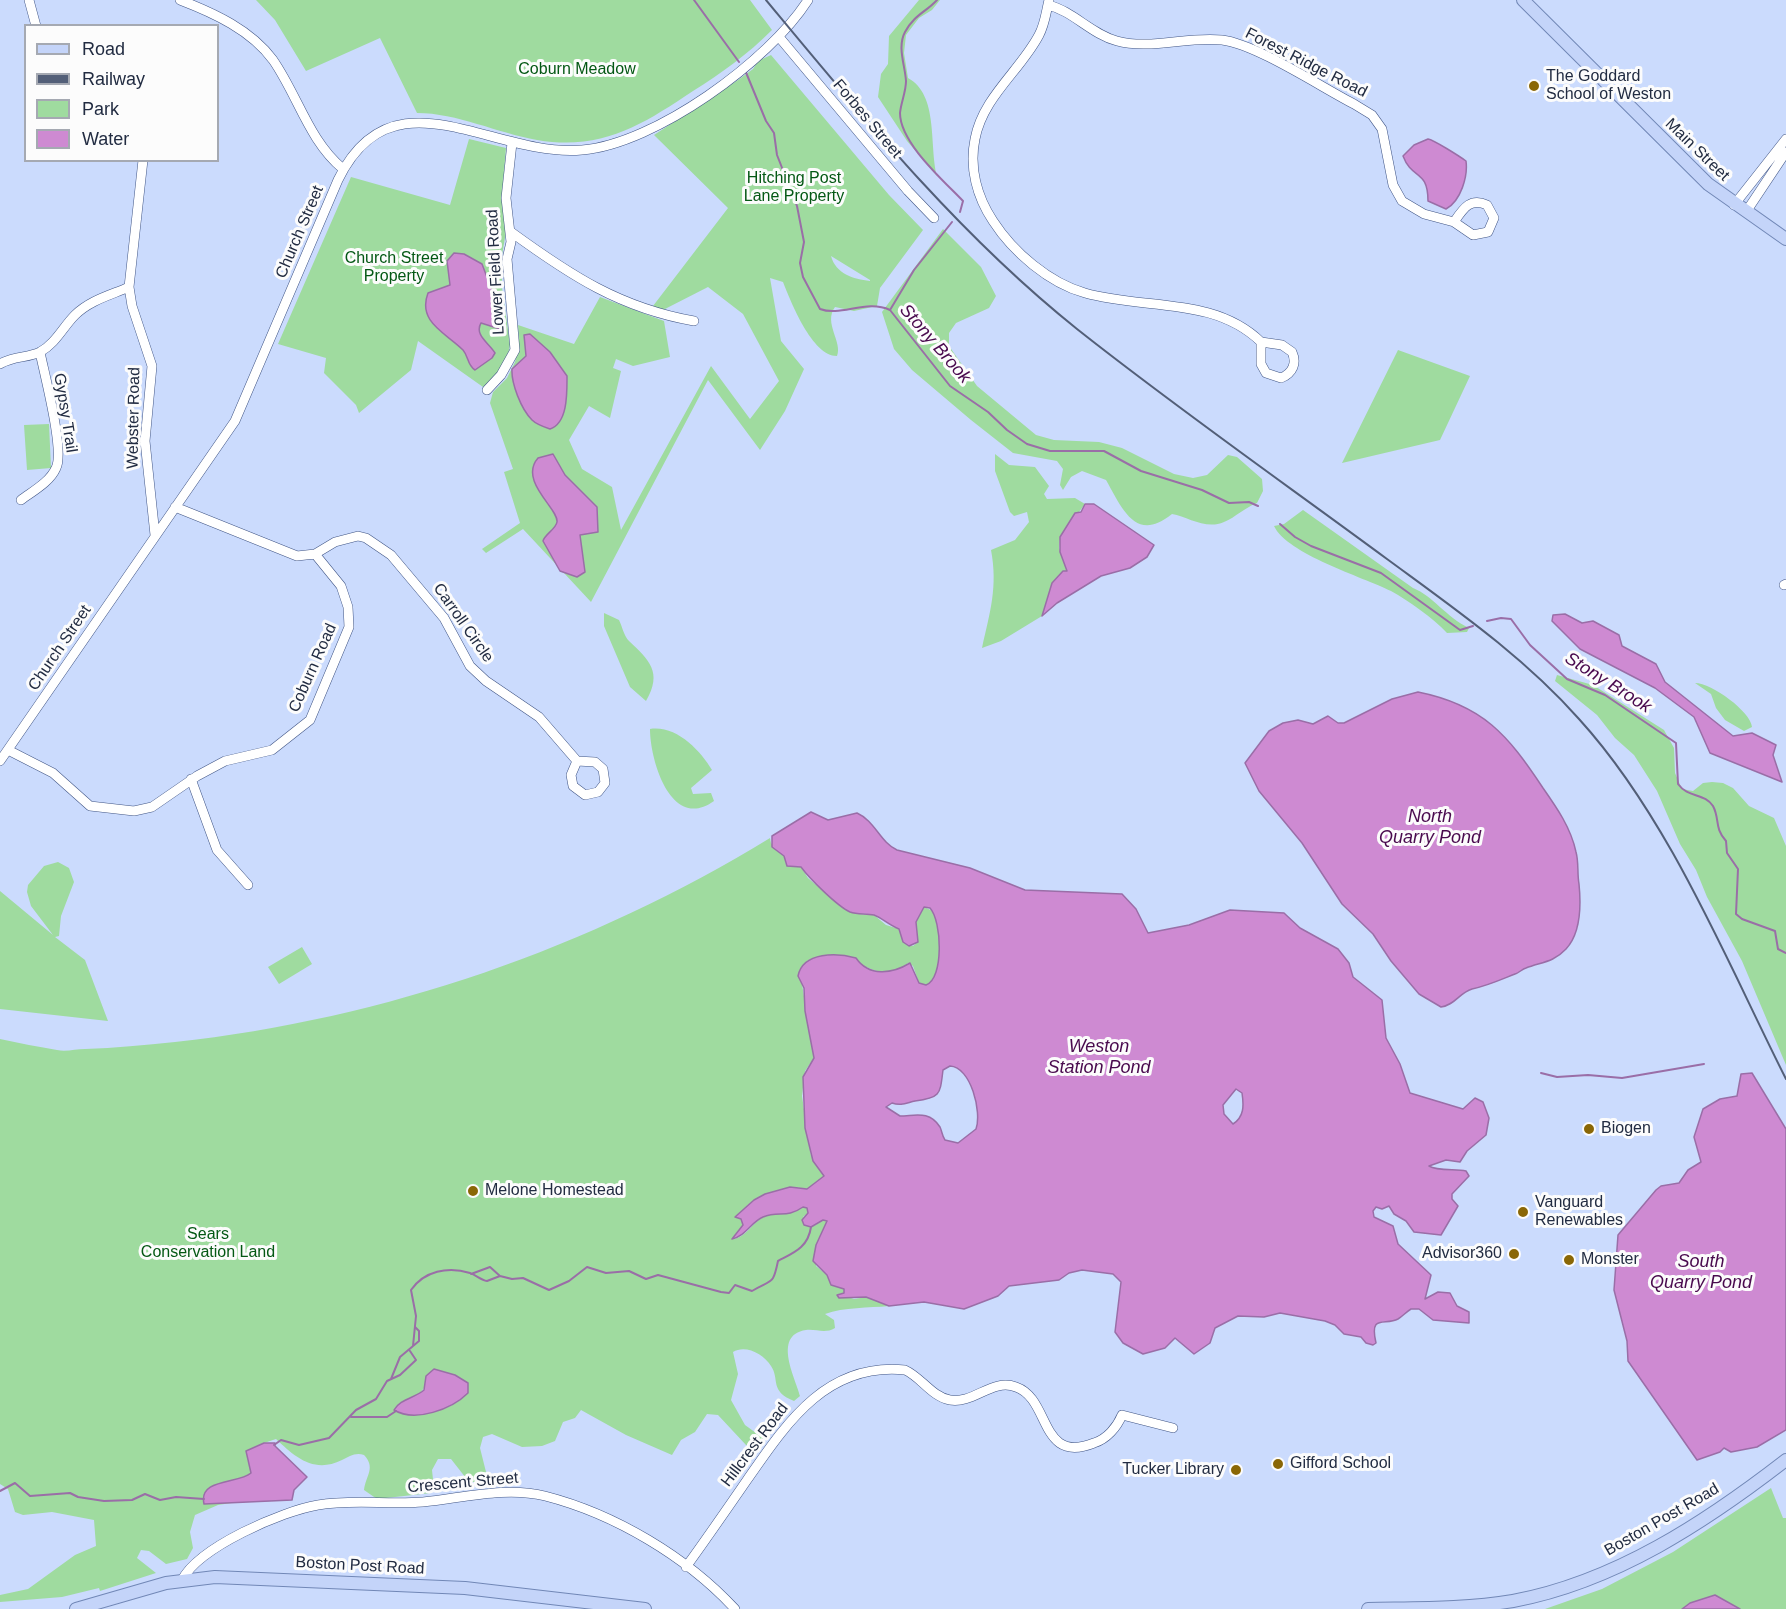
<!DOCTYPE html>
<style>
body{margin:0}
#map{position:relative;width:1786px;height:1609px;overflow:hidden;background:#cbdbfd;font-family:Helvetica,sans-serif}
canvas{display:block}
.legend{position:absolute;left:24px;top:24px;width:195px;height:138px;box-sizing:border-box;background:#fcfcfc;border:2px solid #a5a9b2;margin:0;padding:8px 10px;list-style:none;font-size:18px;color:#222c42}
.legend li{display:flex;align-items:center;gap:12px;height:30px}
.legend b{width:30px;border:2px solid #a5a9b2}
</style>
<div id="map">
<canvas width="1786" height="1609"></canvas>
<ul class="legend">
<li><b style="height:8px;background:#c4d4f9"></b>Road</li>
<li><b style="height:8px;background:#535f78"></b>Railway</li>
<li><b style="height:16px;background:#9fdb9f"></b>Park</li>
<li><b style="height:16px;background:#ce8ad2"></b>Water</li>
</ul>
</div>
<script>
const g = document.querySelector('canvas').getContext('2d');
g.lineJoin = 'round';
function fill(path, color) { g.fillStyle = color; g.fill(path, 'evenodd'); }
function stroke(path, color, width, dash) { g.strokeStyle = color; g.lineWidth = width; g.lineCap = dash ? 'butt' : 'round'; g.setLineDash(dash || []); g.stroke(path); }
function drawText(font, color, halo, rows, align = 'center') {
  g.font = font + ' Helvetica,sans-serif'; g.lineWidth = 6; g.setLineDash([]); g.textBaseline = 'middle'; g.strokeStyle = halo; g.fillStyle = color; for (const [text, x, y, turn = 0] of rows) {
    g.save(); g.translate(x, y); g.rotate((+turn || 0) * Math.PI / 180); g.textAlign = isNaN(turn) ? turn : align; if (halo) g.strokeText(text, 0, 0); g.fillText(text, 0, 0); g.restore();
  }
}
fill(new Path2D(`
 M256 0H750L772 30C748 54 722 73 693 91 642 125 602 151 537 140 497 133 457 113 417 113L380 38 306 71 275 20Z
 M919 0H940L932 10 919 18 906 35 904 53 908 78C939 95 929 145 937 176L907 141 878 97 881 74 888 64 889 36Z
 M771 55 889 195 923 230 880 288 877 306 854 311 835 307C823 323 843 342 837 356 812 356 791 302 783 282L770 278 781 341 804 369 785 411 760 450 708 380 591 602 523 529 486 553 482 549 520 523 504 472 513 469 490 403 493 392 507 378 515 362 519 344 518 325 574 344 600 297 664 321 670 357 633 366 616 359 613 368 621 371 610 418 589 406 569 440 582 469 612 487 621 530 711 366 750 419 779 381 743 314 708 287 663 310 653 306 728 208 654 135 738 80 753 69 758 61ZM831 256 870 280V281C853 279 836 274 831 256Z
 M469 139 506 148 502 197 506 232 502 255V288L510 344 508 356 499 373 483 387 418 341 411 370 359 413 356 405 324 373 326 358 278 344 351 177 450 205Z
 M943 229 981 267 996 296 989 308 956 323 949 333V346L977 386 1036 435 1054 440 1099 442 1122 448 1174 474 1193 478 1207 475 1228 455 1237 457 1262 479 1263 491 1257 503C1244 508 1236 517 1224 522 1206 530 1188 517 1172 514 1136 543 1123 510 1106 480L1082 471 1071 477 1063 490 1060 485 1063 469 1057 461 1013 453 971 420 912 370 894 349 882 312Z
 M1398 350 1470 376 1440 440 1342 463Z
 M49 424 51 468 27 470 24 425Z
 M995 454 1009 465 1035 467 1049 486 1044 494 1047 499 1075 498 1085 504 1060 537 1059 548 1067 571 1061 573 1052 583 1042 616 1001 641 982 648C990 612 998 587 991 550L1015 540 1029 522 1027 512 1014 516 1010 512 995 471Z
 M1303 510 1413 588C1433 596 1446 617 1469 628L1467 632 1447 633C1433 618 1409 601 1391 591 1363 577 1287 554 1274 526L1284 524Z
 M604 613 619 620C622 626 624 636 629 641 649 660 663 672 646 701L630 687 604 626Z
 M1557 675 1593 685 1664 730 1674 748 1675 773 1682 789 1693 791 1703 783 1712 782 1723 783 1733 788 1749 806 1774 818 1786 846V1065L1742 961 1707 897 1696 870 1680 844 1657 791 1634 755 1615 738 1597 715 1555 681Z
 M1695 683C1712 683 1751 712 1752 727L1744 731 1725 720 1716 708 1711 694Z
 M650 729C676 725 700 750 712 770L691 788 693 794 711 793 714 801C671 832 650 760 650 729Z
 M770 838 771 843 784 856 786 864 790 867H801L808 878 843 908 859 914 874 915 886 925 899 929 906 944 913 946 918 942 916 922 924 907 933 911C940 926 945 979 926 985L919 983 913 966 908 963C874 993 852 939 807 961L802 984 814 1058 805 1071 802 1096 811 1156 824 1176 807 1189 794 1187 750 1203 736 1217 741 1219 743 1225 734 1239C747 1236 751 1224 762 1218 775 1210 787 1218 803 1207L808 1208V1213L803 1217 814 1226 823 1220 827 1221 816 1245V1266L827 1275 831 1285 844 1289V1293L839 1294 854 1299 866 1297 889 1306C869 1308 844 1307 825 1314L834 1320 835 1328C825 1334 817 1329 806 1330 771 1335 797 1381 800 1396L794 1401C769 1391 780 1379 771 1366 764 1354 745 1344 733 1352L738 1374 731 1400 745 1425 763 1438 758 1448 746 1445 718 1415 707 1414 695 1432 681 1440 672 1455 626 1435 581 1410 575 1418 563 1422 555 1441 542 1446 522 1447 492 1434 483 1437 480 1448 486 1472 480 1482H469L451 1459H438L432 1470 434 1489 431 1493 377 1499 364 1490C366 1475 376 1468 364 1455 355 1452 349 1457 342 1460 314 1474 295 1457 276 1439L264 1443 272 1497 218 1505 195 1515 190 1532 193 1548 187 1559 166 1564 149 1551 141 1550 137 1558 156 1573 100 1591 99 1588 62 1597 0 1602V1595L28 1589 75 1555 96 1546 94 1520 52 1512 23 1515 15 1512 8 1489 0 1484V1039C19 1043 39 1047 57 1050 66 1052 76 1049 85 1049 115 1048 145 1045 175 1042 386 1019 590 948 770 838ZM427 1384 468 1393C451 1411 420 1419 396 1411V1406L418 1396Z
 M58 862 69 868 74 882 61 916 59 936 55 937 85 960 108 1021 0 1009V891L53 935 31 906 27 892 28 885 44 866Z
 M302 947 312 964 279 984 268 967Z
 M1771 1488 1783 1518H1786V1609H1740L1715 1595 1690 1603 1682 1609H1545L1602 1589 1673 1552Z`), '#9fdb9f');
const water = new Path2D(`
 M1428 139C1434 140 1459 156 1466 161 1468 176 1461 201 1446 209L1428 201C1428 169 1412 180 1403 156L1414 145Z
 M454 253 464 254 482 264 504 322 500 329 481 323C474 335 489 343 495 353L492 358 475 370C467 365 469 357 463 350 446 333 417 322 428 293L450 285 447 261Z
 M530 334 550 352 567 376C567 393 568 423 550 429 544 427 536 424 532 420 521 409 511 383 512 369L526 356 524 335Z
 M553 454 565 475 597 507 598 532 580 535 585 572 577 577 560 571 543 541C545 534 556 529 557 522 559 509 518 481 538 458Z
 M1085 504H1094L1154 545 1147 557 1130 568 1101 576 1057 603 1042 616 1052 583 1063 571H1067L1060 552V537L1075 513 1081 512Z
 M1565 614 1582 623 1593 621 1619 635 1622 646 1656 664 1665 682 1733 736 1752 733 1776 745 1773 755 1782 782 1710 753 1694 717 1655 688 1580 649 1552 621 1553 615Z
 M1418 692C1483 705 1508 735 1543 788 1557 808 1571 828 1576 852 1579 863 1577 873 1579 884 1581 904 1581 933 1566 949 1554 962 1542 962 1526 968 1522 969 1519 973 1515 974 1500 980 1487 986 1472 989 1459 993 1455 1005 1441 1007L1419 994 1391 961 1373 934 1342 904 1302 843 1259 791 1245 763 1269 731 1283 723 1298 720 1313 724 1328 716 1338 723H1344L1392 699Z
 M811 812 828 820 857 813C875 821 880 842 897 850L970 868 1025 890 1122 894 1136 909 1148 933 1189 925 1230 910 1284 913 1300 928 1338 949 1349 963 1353 977 1382 1000 1386 1038 1400 1064 1410 1093 1463 1109 1475 1098 1483 1102 1489 1118 1486 1135 1467 1151 1460 1162 1446 1160 1429 1166C1437 1171 1455 1169 1466 1171L1469 1176 1452 1194V1199L1458 1206 1441 1235 1414 1232 1406 1221 1394 1214 1389 1206 1382 1209 1376 1207 1373 1211 1374 1217 1393 1226 1398 1244 1431 1275 1425 1299 1438 1292 1450 1293 1457 1306 1469 1312V1323L1433 1320 1419 1309H1411C1406 1312 1403 1316 1398 1319 1385 1326 1369 1313 1376 1343L1373 1345 1366 1343 1361 1337 1344 1334 1335 1325 1325 1321 1280 1313 1264 1317 1238 1316 1215 1328 1210 1343 1194 1354 1175 1338 1165 1348 1143 1354 1123 1343 1115 1332 1121 1282 1113 1274 1082 1270 1069 1273 1059 1280 1009 1286 998 1296 964 1309 924 1302 889 1306 866 1297 839 1298 837 1295 844 1293V1289L831 1285 827 1275 813 1261 816 1245 827 1221 823 1220 811 1227 804 1225 802 1220 808 1213 807 1208 803 1207C786 1219 779 1210 763 1217 751 1222 746 1236 732 1239L743 1225 741 1219 735 1217 754 1200 765 1194 790 1187 807 1189 824 1176 813 1161 805 1128 803 1077 814 1058 805 1011 804 988 798 976C803 951 838 953 856 958 869 977 892 974 910 963L919 983 926 985C944 979 942 921 930 908L924 907 916 922 918 942 909 946 903 942 899 929C889 925 882 918 874 915 866 913 858 915 850 912 837 906 809 878 801 867L787 866 784 856 772 847V836ZM950 1066C971 1067 982 1112 976 1129L958 1143 945 1140C942 1136 942 1131 940 1127 929 1110 915 1116 900 1116L886 1107 892 1103C901 1106 906 1103 915 1101 941 1098 940 1094 943 1070ZM1236 1089 1242 1093C1244 1106 1244 1117 1233 1124L1224 1114 1223 1105Z
 M1752 1073 1786 1129V1430L1757 1447 1731 1452 1724 1448 1720 1452 1697 1460 1628 1361 1627 1341 1614 1290 1618 1235 1656 1190 1661 1186 1679 1183 1688 1170 1701 1162 1694 1137 1703 1109 1720 1099 1737 1096 1741 1074Z
 M434 1369 455 1375 468 1383V1393C452 1409 415 1423 394 1410 400 1399 415 1398 424 1390L426 1376Z
 M264 1443H275V1446L307 1477 294 1490 292 1500 204 1504C198 1478 239 1484 251 1473L246 1451Z
 M1715 1595 1740 1609H1682L1690 1603Z`);
fill(water, '#ce8ad2');
stroke(water, '#9a6ea7', 1.5);
stroke(new Path2D(`
 M694 0 739 62
 M937 0C926 12 914 15 905 32 897 47 905 65 906 81 906 92 901 102 900 113 900 143 944 181 963 201L960 212
 M745 70 766 121 774 133 777 155 797 206 804 242 800 263 803 277 820 309C841 317 866 299 890 310L950 386 988 412 1007 430 1027 444 1050 451H1104L1141 471 1202 490 1229 503 1249 502 1258 506
 M890 310 914 270 952 222
 M1280 524 1295 537 1311 546 1381 573 1460 630 1473 626
 M1487 621 1501 618 1511 619 1530 645 1567 679 1605 695 1676 743 1678 784C1688 798 1705 793 1713 806 1720 819 1714 828 1726 841L1727 853 1738 869 1736 914 1742 919 1775 931 1778 949 1786 953
 M1541 1073 1557 1077 1588 1075 1622 1078 1704 1064
 M471 1274 490 1267 500 1276 512 1279 523 1278 549 1290 569 1281 587 1267 606 1273 629 1271 646 1279 658 1275 721 1292 729 1293 735 1285 752 1291C773 1279 773 1285 778 1261 793 1253 808 1248 811 1227
 M413 1346 416 1316 411 1290C424 1271 448 1266 470 1273 476 1275 481 1280 487 1281L500 1276
 M391 1379 400 1357 419 1341V1331L415 1327
 M351 1417H387L396 1411
 M274 1445 281 1440 299 1445 329 1438 356 1410 376 1399 387 1381 400 1375 416 1360 410 1351
 M0 1491 15 1483 30 1496 70 1493 78 1497 104 1501 132 1500 145 1494 160 1500 176 1497 204 1499`), '#9a6ea7', 2);
const minor = new Path2D(`
 M29 0 36 26
 M180 0C214 13 251 30 273 60 298 96 309 141 343 169
 M1049 0C1046 12 1045 24 1039 35 1020 71 983 97 975 139 969 168 977 197 993 221 1013 252 1049 283 1085 293 1144 310 1214 296 1261 342
 M1048 5C1073 11 1091 34 1117 41 1150 50 1188 36 1222 40 1256 44 1321 87 1354 104L1372 115 1382 129 1393 185 1402 201 1424 214 1454 222 1473 235 1488 232 1494 218 1487 205C1470 197 1463 209 1454 222
 M779 37 908 191 934 218
 M143 160 129 287 132 306 152 366 145 441 155 535
 M1734 205 1786 139
 M1746 212 1786 152
 M511 232C570 275 620 308 694 321
 M1261 342 1282 345 1292 352C1297 363 1293 373 1281 378L1266 373 1261 364Z
 M0 364C13 356 28 358 40 352 56 343 63 327 75 315 90 300 111 295 129 287
 M487 390 501 375 515 350 507 259 511 242 506 198 512 143
 M21 500C33 491 50 482 56 468 65 451 44 373 40 352
 M315 554 335 542 358 536 366 538 391 555 444 618 470 666 486 681 539 717 577 761
 M1784 585 1786 584
 M8 750 53 773 90 806 134 811 152 807 197 776 225 761 272 750 310 720 349 627 348 607 341 586 315 554 297 556 175 507
 M0 761 235 421 338 180C393 67 492 158 582 150 655 144 769 61 808 0
 M577 761 595 762 603 769 605 783 598 792 585 795 573 786 571 775Z
 M191 779 217 850 248 885
 M686 1567C707 1538 727 1509 747 1480 786 1424 826 1362 905 1370 921 1377 932 1397 950 1400 974 1404 992 1378 1016 1387 1051 1399 1039 1465 1094 1443 1107 1439 1117 1427 1122 1415L1173 1428
 M182 1580C199 1547 282 1511 318 1505 353 1499 388 1505 423 1502 463 1498 506 1486 545 1496 615 1514 687 1557 735 1609`);
const major = new Path2D(`
 M1523 0 1708 184 1786 239
 M76 1609 166 1583 215 1577 465 1588 645 1609
 M1368 1609C1416 1608 1465 1609 1513 1601 1615 1582 1706 1522 1786 1460`);
stroke(minor, '#405585', 10);
stroke(major, '#7187b6', 14);
stroke(minor, '#fff', 9);
stroke(major, '#c4d4f9', 12);
stroke(new Path2D(`
 M766 0C863 117 958 234 1077 329 1178 409 1284 483 1387 559 1455 609 1523 656 1579 719 1669 818 1726 960 1786 1079`), '#535f78', 2);
for (const [x, y, r, color] of [
 [1534,86,6,"#8a6706"],
 [1589,1129,6,"#8a6706"],
 [473,1191,6,"#8a6706"],
 [1523,1212,6,"#8a6706"],
 [1514,1254,6,"#8a6706"],
 [1569,1260,6,"#8a6706"],
 [1278,1464,6,"#8a6706"],
 [1236,1470,6,"#8a6706"]
]) { const dot = new Path2D(); dot.arc(x, y, r, 0, 2 * Math.PI); g.fillStyle = color; g.fill(dot); stroke(dot, '#fcfcfc', 2); }
drawText('16px', '#222c42', '#fcfcfc', [
 ["Forest Ridge Road",1306,63,27],
 ["Forbes Street",867,119,50],
 ["Main Street",1697,150,44],
 ["Church Street",300,232,-67],
 ["Lower Field Road",496,272,-93],
 ["Gypsy Trail",65,413,81],
 ["Webster Road",134,418,-89],
 ["Carroll Circle",463,623,55],
 ["Church Street",60,648,-56],
 ["Coburn Road",313,668,-66],
 ["Hillcrest Road",755,1445,-53],
 ["Crescent Street",463,1483,-5],
 ["Boston Post Road",1662,1520,-30],
 ["Boston Post Road",360,1566,3]
]);
drawText('16px', '#045814', '#fcfcfc', [
 ["Coburn Meadow",577,70],
 ["Hitching Post",794,179],
 ["Lane Property",794,197],
 ["Church Street",394,259],
 ["Property",394,277],
 ["Sears",208,1235],
 ["Conservation Land",208,1253]
]);
drawText('16px', '#222c42', '#fcfcfc', [
 ["The Goddard",1546,77],
 ["School of Weston",1546,95],
 ["Biogen",1601,1129],
 ["Melone Homestead",485,1191],
 ["Vanguard",1535,1203],
 ["Renewables",1535,1221],
 ["Advisor360",1502,1254,"right"],
 ["Monster",1581,1260],
 ["Gifford School",1290,1464],
 ["Tucker Library",1224,1470,"right"]
], 'left');
drawText('italic 18px', '#490a4e', '#fcfcfc', [
 ["Stony Brook",935,344,49],
 ["Stony Brook",1608,683,32],
 ["North",1430,817],
 ["Quarry Pond",1430,838],
 ["Weston",1099,1047],
 ["Station Pond",1099,1068],
 ["South",1701,1262],
 ["Quarry Pond",1701,1283]
]);
</script>
